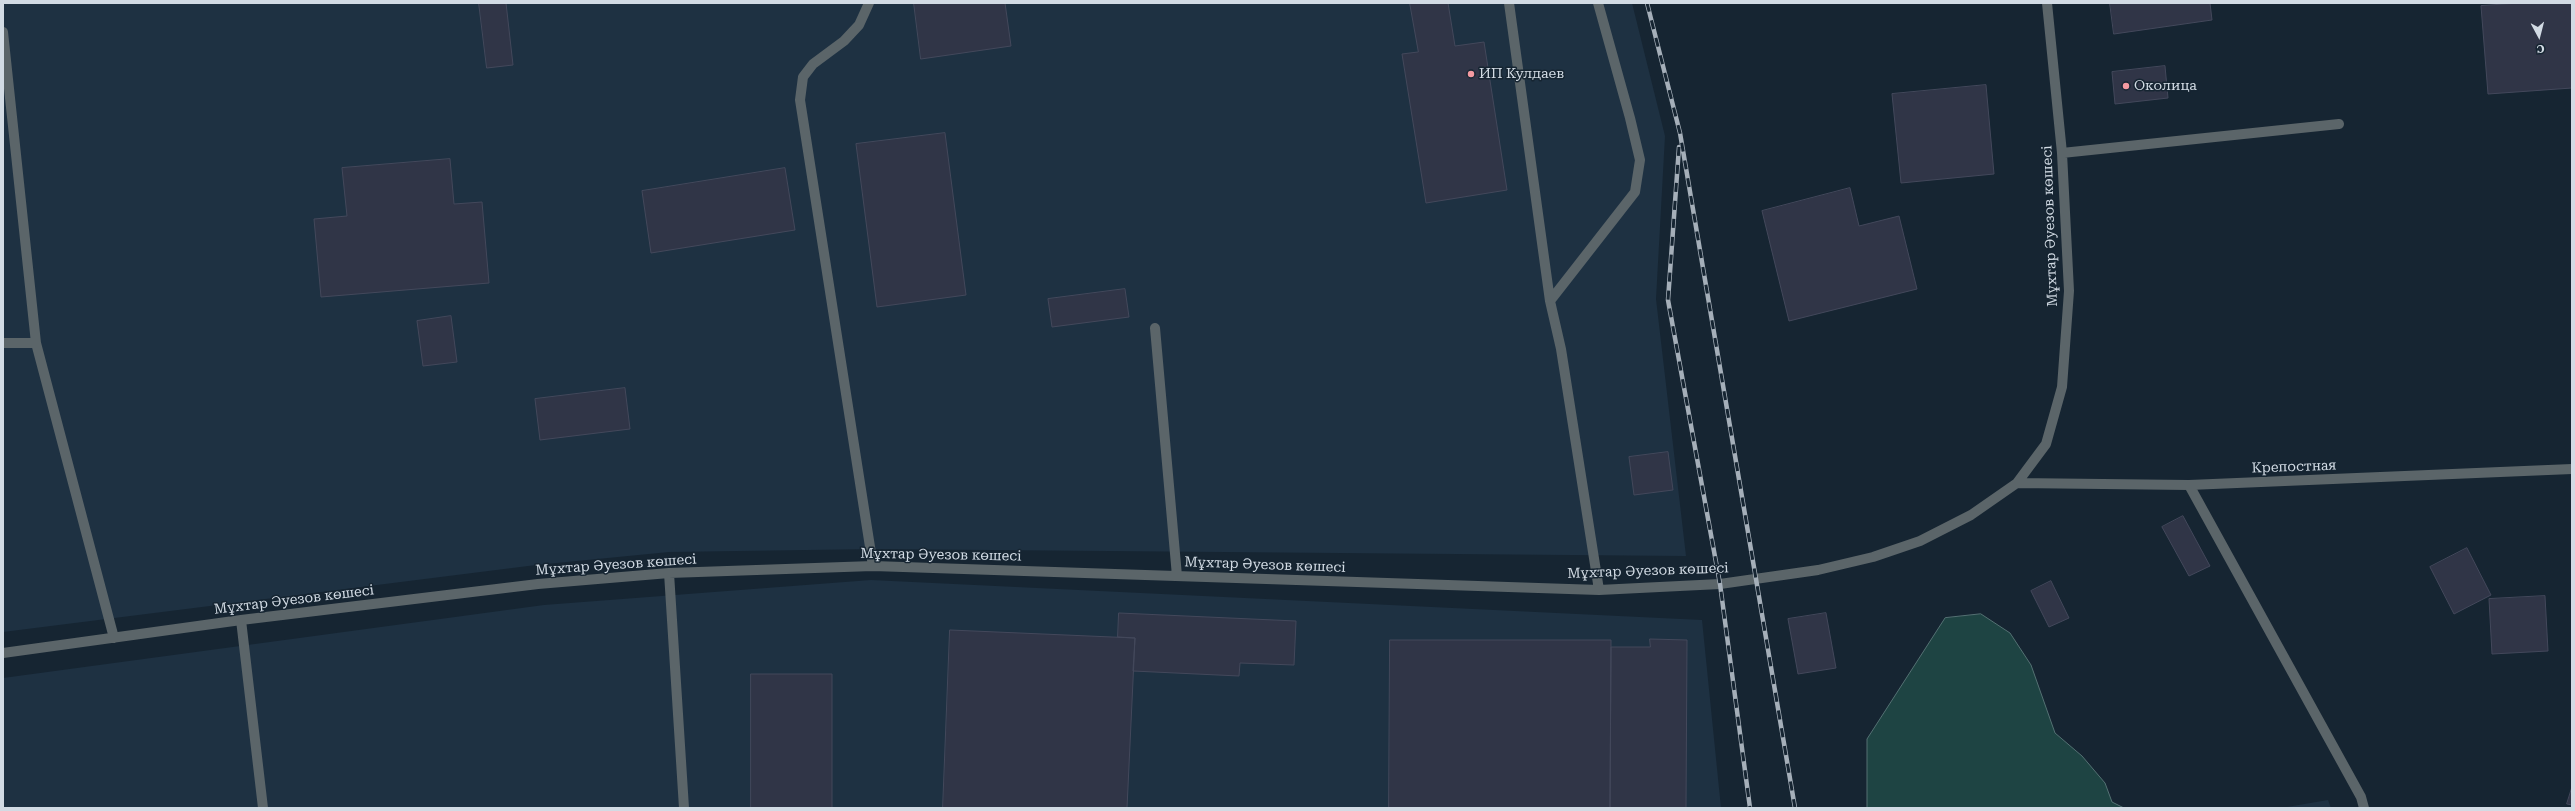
<!DOCTYPE html>
<meta charset="utf-8">
<style>
body{margin:0}
#map{position:relative;width:2575px;height:811px;overflow:hidden;background:#162532;font-family:"Roboto Serif",serif}
canvas{display:block}
.frame{position:absolute;inset:0;border:4px solid #d2dbe4;pointer-events:none}
.north{position:absolute;left:2519px;top:16px;width:40px;height:40px;-webkit-text-stroke:3px #162532;paint-order:stroke;rotate:173deg;font-size:11px;font-weight:700;line-height:16px;text-align:center;color:#d2dbe4}
.north::after{content:'';display:block;margin:auto;width:14px;height:18px;background:#d2dbe4;clip-path:polygon(50% 0,100% 100%,50% 72%,0 100%)}
</style>
<div id="map">
<canvas width="2575" height="811"></canvas>
<div class="frame"></div>
<div class="north">С</div>
</div>
<script>
const g = document.querySelector('canvas').getContext('2d');
g.lineJoin = 'round';
function fill(path, color) { g.fillStyle = color; g.fill(path, 'evenodd'); }
function stroke(path, color, width, dash) { g.strokeStyle = color; g.lineWidth = width; g.lineCap = dash ? 'butt' : 'round'; g.setLineDash(dash || []); g.stroke(path); }
function drawText(font, color, halo, rows, align = 'center') {
  g.font = font + ' "Roboto Serif",serif'; g.lineWidth = 3; g.setLineDash([]); g.textBaseline = 'middle'; g.strokeStyle = halo; g.fillStyle = color; for (const [text, x, y, turn = 0] of rows) {
    g.save(); g.translate(x, y); g.rotate((+turn || 0) * Math.PI / 180); g.textAlign = isNaN(turn) ? turn : align; if (halo) g.strokeText(text, 0, 0); g.fillText(text, 0, 0); g.restore();
  }
}
fill(new Path2D(`
 M3 3H1632L1665 136 1656 299 1686 556 875 549 669 552 536 565 3 632Z
 M871 580 1702 620 1721 808H3V678L544 605Z
 M2328 800 2331 808H2281Z`), '#1e3142');
const water = new Path2D(`
 M1981 614 2010 633 2031 665 2055 733 2082 756 2105 783 2112 802 2124 808H1867V739L1945 618Z`);
fill(water, '#1e4443');
stroke(water, '#547173', 1);
const building = new Path2D(`
 M479 3H506L513 65 487 68Z
 M914 3H1005L1011 46 921 59Z
 M1410 3H1448L1455 46 1484 42 1507 190 1426 203 1402 54 1418 52Z
 M2110 3H2210L2212 20 2114 34Z
 M2519 3H2572V88L2488 94 2481 6Z
 M2165 66 2168 98 2115 104 2112 72Z
 M1986 85 1994 174 1901 183 1892 94Z
 M945 133 966 295 877 307 856 144Z
 M450 159 454 204 482 202 489 283 321 297 314 219 347 216 342 168Z
 M785 168 795 230 651 253 642 191Z
 M1850 188 1859 226 1899 216 1917 289 1789 321 1762 211Z
 M1125 289 1129 317 1052 327 1048 299Z
 M451 316 457 362 423 366 417 321Z
 M625 388 630 429 540 440 535 399Z
 M1668 452 1673 490 1634 495 1629 457Z
 M2183 516 2210 566 2189 576 2162 527Z
 M2467 548 2491 595 2454 614 2430 567Z
 M2051 581 2069 618 2049 627 2031 591Z
 M2545 596 2548 651 2492 654 2489 599Z
 M1119 613 1296 621 1294 665 1240 663 1239 676 1133 671 1135 638 1118 637Z
 M1826 613 1836 668 1798 674 1788 619Z
 M950 630 1135 638 1127 808H943Z
 M1650 639 1687 640 1686 808H1610L1611 647H1650Z
 M1390 640H1611L1610 808H1389Z
 M751 674H832V808H751Z
 M2572 787V805L2567 804Z`);
fill(building, '#303547');
stroke(building, '#43485b', 1);
stroke(new Path2D(`
 M869 3 859 25 844 41 813 64 803 77 800 100 873 566
 M1509 3 1550 301
 M1598 3 1630 118 1640 160 1635 192 1550 301 1561 349 1599 590
 M3 32 36 343 114 638
 M2062 153 2339 124
 M1155 328 1177 576
 M3 343H36
 M2017 483 2189 485 2572 469
 M2189 485 2361 797 2364 808
 M669 573 684 808
 M241 620 263 808
 M3 653 241 620 538 584 669 573 873 566 1599 590 1720 584 1818 570 1873 557 1920 541 1971 515 2017 483 2046 444 2062 387 2069 291 2062 153 2047 3`), '#5b6569', 10);
const rail = new Path2D(`
 M1647 3 1680 133 1795 808
 M1679 147 1668 300 1720 584 1750 808`);
stroke(rail, '#a5afb9', 4.5);
stroke(rail, '#162532', 3, [9]);
for (const [x, y, r, color] of [
 [1471,74,4,"#f49aa1"],
 [2126,86,4,"#f49aa1"]
]) { const dot = new Path2D(); dot.arc(x, y, r, 0, 2 * Math.PI); g.fillStyle = color; g.fill(dot); stroke(dot, '#162532', 1.5); }
drawText('14px', '#d2dbe4', '#162532', [
 ["ИП Кулдаев",1479,74],
 ["Околица",2134,86]
], 'left');
drawText('14px', '#d2dbe4', '#162532', [
 ["Мұхтар Әуезов көшесі",2050,226,-92],
 ["Крепостная",2294,467,-2],
 ["Мұхтар Әуезов көшесі",941,555,1],
 ["Мұхтар Әуезов көшесі",616,565,-4],
 ["Мұхтар Әуезов көшесі",1265,565,2],
 ["Мұхтар Әуезов көшесі",1648,571,-2],
 ["Мұхтар Әуезов көшесі",294,600,-7]
]);
</script>
